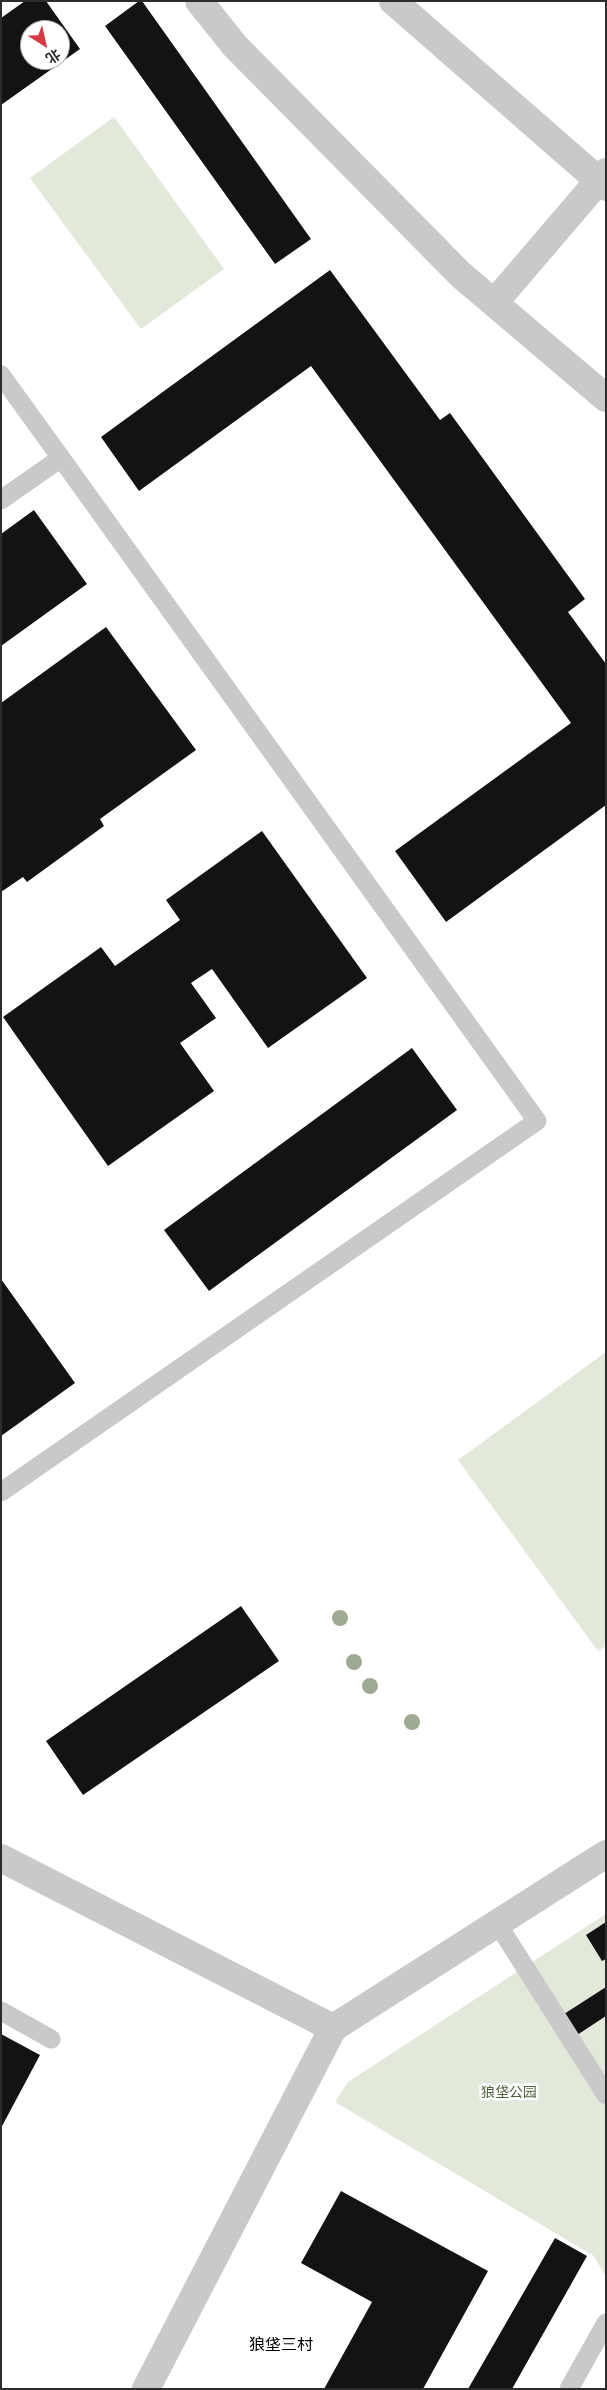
<!DOCTYPE html>
<meta charset="utf-8">
<style>
body{margin:0}
#map{position:relative;width:607px;height:2390px;overflow:hidden;background:#fff;font-family:Arial,"Noto Sans SC",sans-serif}
canvas{display:block}
.frame{position:absolute;inset:0;border:2px solid #2c2c2c;pointer-events:none}
.north{position:absolute;left:20px;top:20px;width:50px;height:50px;box-sizing:border-box;background:#fff;border:1px solid #ababab;border-radius:50%;rotate:145deg;font-size:14px;font-weight:700;line-height:20px;text-align:center;color:#2c2c2c}
.north::after{content:'';display:block;margin:auto;width:18px;height:22px;background:#d83943;clip-path:polygon(50% 0,100% 100%,50% 72%,0 100%)}
</style>
<div id="map">
<canvas width="607" height="2390"></canvas>
<div class="frame"></div>
<div class="north">北</div>
</div>
<script>
const g = document.querySelector('canvas').getContext('2d');
g.lineJoin = 'round';
function fill(path, color) { g.fillStyle = color; g.fill(path, 'evenodd'); }
function stroke(path, color, width, dash) { g.strokeStyle = color; g.lineWidth = width; g.lineCap = dash ? 'butt' : 'round'; g.setLineDash(dash || []); g.stroke(path); }
function drawText(font, color, halo, rows, align = 'center') {
  g.font = font + ' Arial,"Noto Sans SC",sans-serif'; g.lineWidth = 5; g.setLineDash([]); g.textBaseline = 'middle'; g.strokeStyle = halo; g.fillStyle = color; for (const [text, x, y, turn = 0] of rows) {
    g.save(); g.translate(x, y); g.rotate((+turn || 0) * Math.PI / 180); g.textAlign = isNaN(turn) ? turn : align; if (halo) g.strokeText(text, 0, 0); g.fillText(text, 0, 0); g.restore();
  }
}
fill(new Path2D(`
 M114 117 224 269 141 329 30 178Z
 M606 1352V1646L598 1651 458 1460Z
 M606 1914V2277L594 2256 335 2102 348 2082Z`), '#e2e9da');
fill(new Path2D(`
 M25 1H46L80 49 1 105V18ZM30 30H60V60H30Z
 M139 1H142L311 239 275 264 105 26Z
 M330 270 440 420 450 413 585 599 568 612 606 664V805L446 922 395 851 571 723 311 366 139 491 101 437Z
 M34 510 87 584 1 646V534Z
 M106 627 196 750 100 819 104 826 27 882 23 877 1 892V703Z
 M262 831 367 978 268 1048 212 969 191 983 216 1018 180 1043 214 1091 108 1166 3 1017 101 947 115 966 180 920 166 900Z
 M412 1048 457 1110 209 1291 164 1230Z
 M1 1279 75 1383 1 1436Z
 M241 1606 279 1661 83 1795 46 1741Z
 M606 1922V1959L602 1961 586 1935Z
 M606 1987V2016L577 2035 564 2014Z
 M1 2034 40 2055 1 2128Z
 M341 2191 488 2271 423 2389H324L372 2302 301 2263Z
 M555 2238 587 2256 512 2389H468Z`), '#131313');
stroke(new Path2D(`
 M1 375 61 458
 M1 500 61 458 537 1121 1 1492
 M497 1923 606 2095
 M1 2011 51 2039
 M569 2389 606 2323`), '#c9c9c9', 19);
stroke(new Path2D(`
 M199 1 235 46 461 275 606 398
 M393 1 606 187
 M494 303 606 172
 M1 1858 333 2028
 M146 2389 333 2028 606 1854`), '#c9c9c9', 28);
g.fillStyle = '#9eaa94';
for (const [x, y] of [
 [340,1618],
 [354,1662],
 [370,1686],
 [412,1722]
]) { g.beginPath(); g.arc(x, y, 8, 0, 2 * Math.PI); g.fill(); }
drawText('14px', '#4f643d', '#fff', [
 ["狼垡公园",509,2093]
]);
drawText('16px', '#000', '#fff', [
 ["狼垡三村",281,2346]
]);
</script>
